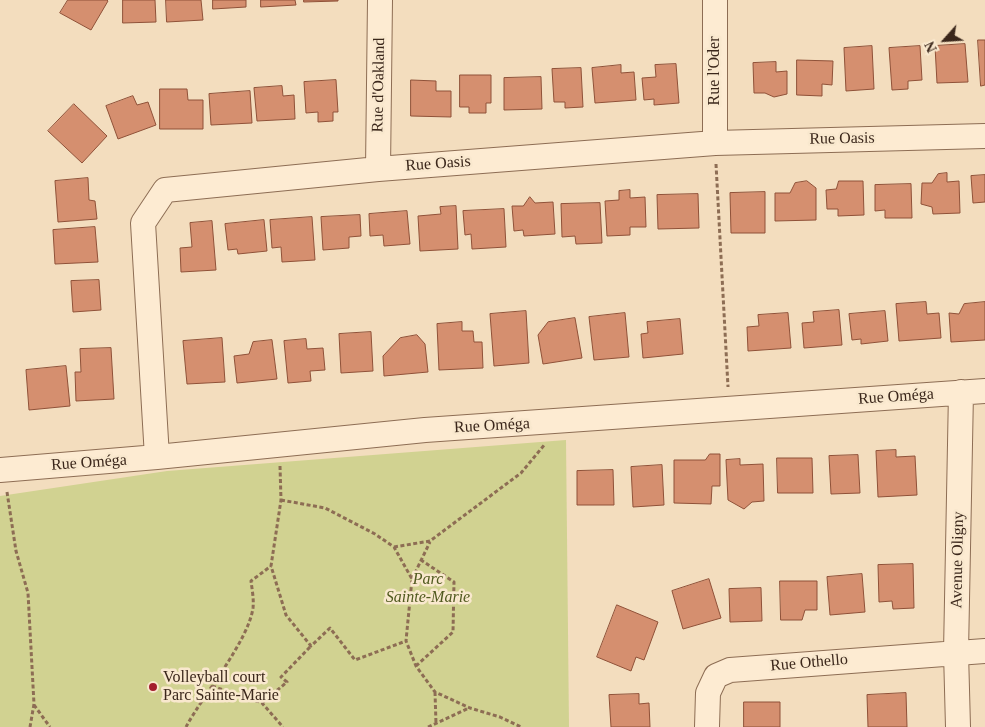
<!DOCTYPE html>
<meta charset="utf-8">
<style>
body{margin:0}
#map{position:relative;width:985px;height:727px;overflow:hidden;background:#f3ddbe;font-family:Georgia,serif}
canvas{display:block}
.north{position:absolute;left:920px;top:15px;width:50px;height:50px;-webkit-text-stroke:4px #f9e8ce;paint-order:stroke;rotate:244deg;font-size:14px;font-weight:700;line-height:20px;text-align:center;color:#3b271b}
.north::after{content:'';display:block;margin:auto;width:18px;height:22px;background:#3b271b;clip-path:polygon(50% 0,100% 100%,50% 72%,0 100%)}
</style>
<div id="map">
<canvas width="985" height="727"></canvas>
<div class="north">N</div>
</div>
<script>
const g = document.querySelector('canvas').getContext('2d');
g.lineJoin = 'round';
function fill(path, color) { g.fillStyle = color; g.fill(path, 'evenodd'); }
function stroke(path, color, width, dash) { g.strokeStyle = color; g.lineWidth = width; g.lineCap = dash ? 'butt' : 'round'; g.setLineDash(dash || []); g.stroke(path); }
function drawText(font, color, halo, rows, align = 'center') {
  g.font = font + ' Georgia,serif'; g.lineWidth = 5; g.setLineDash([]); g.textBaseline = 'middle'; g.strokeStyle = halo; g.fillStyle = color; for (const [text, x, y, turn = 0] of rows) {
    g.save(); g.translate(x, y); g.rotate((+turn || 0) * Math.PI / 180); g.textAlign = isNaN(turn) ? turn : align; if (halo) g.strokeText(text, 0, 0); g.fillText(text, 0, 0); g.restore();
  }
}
fill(new Path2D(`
 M566 440 569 727H0V496L167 471Z`), '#d1d291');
const building = new Path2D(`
 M68 0H107L108 1 91 30 60 13Z
 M123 0H155L156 22 123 23Z
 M166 0H201L203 20 167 22Z
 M213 0H246V7L213 9Z
 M261 0H295L296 5 261 7Z
 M304 0H338V1L304 2Z
 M978 40H985V85L981 86Z
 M965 44 968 82 937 83 935 46Z
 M872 46 874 89 846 91 844 48Z
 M920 46 922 80 908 81V89L892 90 889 48Z
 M797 60 833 61 832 85 822 84V96L797 95Z
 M776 62V72L787 71V94L774 97 765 93H754L753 63Z
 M676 64 679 103 654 105V99L644 100 642 78 656 77 655 65Z
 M621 65V73L634 72 636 100 595 103 592 68Z
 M581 68 583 107 565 108V102H554L552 69Z
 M460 75H491V103H486V113H469V107H460Z
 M541 77 542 109 504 110V78Z
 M336 80 338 112H333V121L318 122V112L306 113 304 82Z
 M411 80 436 81V91H451V117L411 116Z
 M282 86 283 96 294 95 295 119 257 121 254 88Z
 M160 89H187L188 100H203V129H160Z
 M250 91 252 123 211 125 209 94Z
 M133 96 137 105 148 102 156 125 118 139 106 106Z
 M74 104 107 136 82 163 48 131Z
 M947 173V182L959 181 960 213 933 214 932 207 921 204 922 183H932L938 174Z
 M985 175V202L973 203 971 176Z
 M88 178 89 200 95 201 97 219 58 222 55 181Z
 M807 181 816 188V220L775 221V193H790L795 183Z
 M839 181H863L864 215 838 216V209H827L826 190 836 189Z
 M911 184 912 218H885V210L875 211V185Z
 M630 190V198L645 197 646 227H630V235L607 236 605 201 619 200V191Z
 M765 192V233H731L730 193Z
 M698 194 699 228 658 229 657 195Z
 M530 197 535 203 553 202 555 234 524 236 523 230 514 231 512 206H523Z
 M600 203 602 243 576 244 575 236 562 237 561 204Z
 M456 206 458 249 420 251 418 216 441 214 440 207Z
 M504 209 506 247 472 249 471 234 465 235 463 211Z
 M407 211 410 244 384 246 383 235 370 236 369 214Z
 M360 215 361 236 349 237V248L323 250 321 217Z
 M312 217 315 260 282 262 281 247 272 248 270 220Z
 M264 220 267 251 238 254 237 249 228 250 225 224Z
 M212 221 216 270 181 272 180 248 192 247 190 223Z
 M95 227 98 262 55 264 53 230Z
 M99 280 101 310 73 312 71 281Z
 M926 302 927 314 939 313 941 338 899 341 896 304Z
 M985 302V340L951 342 949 313 959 314 964 304Z
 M839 310 842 345 804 348 802 323 814 322 813 312Z
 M526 311 529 363 494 366 490 314Z
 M885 311 888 341 861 344V339L852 340 849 314Z
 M625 313 629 357 594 360 589 317Z
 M788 313 791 348 748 351 747 327 759 326 758 315Z
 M575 318 582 358 543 364 538 335 548 322Z
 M680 319 683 354 643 358 641 334 648 333 647 322Z
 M462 322V331H473L474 342H482L483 368 439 370 437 324Z
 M371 332 373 371 341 373 339 334Z
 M417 335 425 344 428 372 384 376 383 356 400 338Z
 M222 338 225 382 187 384 183 341Z
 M306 339 307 349 323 348 325 370 310 371 311 381 288 383 284 341Z
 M272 340 277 379 237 383 234 356 249 354 253 342Z
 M111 348 114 399 76 401 75 372H81L80 349Z
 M66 366 70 406 29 410 26 370Z
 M896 450V457L915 456 917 495 878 497 876 451Z
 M710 454H720V486H712L711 504 674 503V460H705Z
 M858 455 860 493 831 494 829 456Z
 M777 458H812L813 493H778Z
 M740 459V465L763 464 764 501 752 502 744 509 728 500 726 460Z
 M662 465 664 505 633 507 631 467Z
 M613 470 614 505H577V471Z
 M913 564 914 608 893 609 892 601 879 602 878 565Z
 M862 574 865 612 830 615 827 577Z
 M709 579 721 618 683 629 672 591Z
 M780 581H817V610H805L802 620H781Z
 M761 588 762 621 730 622 729 589Z
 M617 605 658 622 644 660 636 657 631 671 597 657Z
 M906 693 907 727H868L867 695Z
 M639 694V704L649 703 650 727H611L609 695Z
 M744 702H780V727H744Z`);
fill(building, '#d58f6f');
stroke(building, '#8f5138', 1);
const minor = new Path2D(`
 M715 0V143
 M378 169 380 0
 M157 457 143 223 165 190 378 169 715 143 985 136
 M0 470 157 457 425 430 985 391
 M707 727 708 693 716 676 730 670 985 651
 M958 727 956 652 961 392`);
stroke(minor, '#8d6d54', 26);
stroke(new Path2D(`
 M716 164 728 387
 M280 466 281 500 271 566 286 615 311 646 330 628 355 660 406 641
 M7 492 16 551 28 593 34 704 30 727
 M281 500 325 508 375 534 394 547 412 579 406 641 416 666 435 692 470 708 500 717 521 727
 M394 547 430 541 521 473 545 444
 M412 579 430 542
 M416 666 453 632 454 582 421 560
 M212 686 262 703 283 727
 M435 692 436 724
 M262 703 287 682 281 677 311 646
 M34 705 50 727
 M186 727C203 695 248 642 253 608 254 599 252 589 251 581L271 566
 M428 727 469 708`), '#8d6d54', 3, [4, 2.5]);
stroke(minor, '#fdebd2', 24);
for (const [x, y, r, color] of [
 [153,687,5,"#a31e2d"]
]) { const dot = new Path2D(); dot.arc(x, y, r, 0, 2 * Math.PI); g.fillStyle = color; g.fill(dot); stroke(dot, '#f9e8ce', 2); }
drawText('16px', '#3b271b', '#f9e8ce', [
 ["Rue l'Oder",715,71,-90],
 ["Rue d'Oakland",379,85,-89],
 ["Rue Oasis",842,139,-1],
 ["Rue Oasis",438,164,-4],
 ["Rue Oméga",896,397,-4],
 ["Rue Oméga",492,426,-3],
 ["Rue Oméga",89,463,-4],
 ["Avenue Oligny",958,560,-89],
 ["Rue Othello",809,663,-5]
]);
drawText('italic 16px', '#515a1f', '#f9e8ce', [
 ["Parc",428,580],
 ["Sainte-Marie",428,598]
]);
drawText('16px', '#3b271b', '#f9e8ce', [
 ["Volleyball court",163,678],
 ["Parc Sainte-Marie",163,696]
], 'left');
</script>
